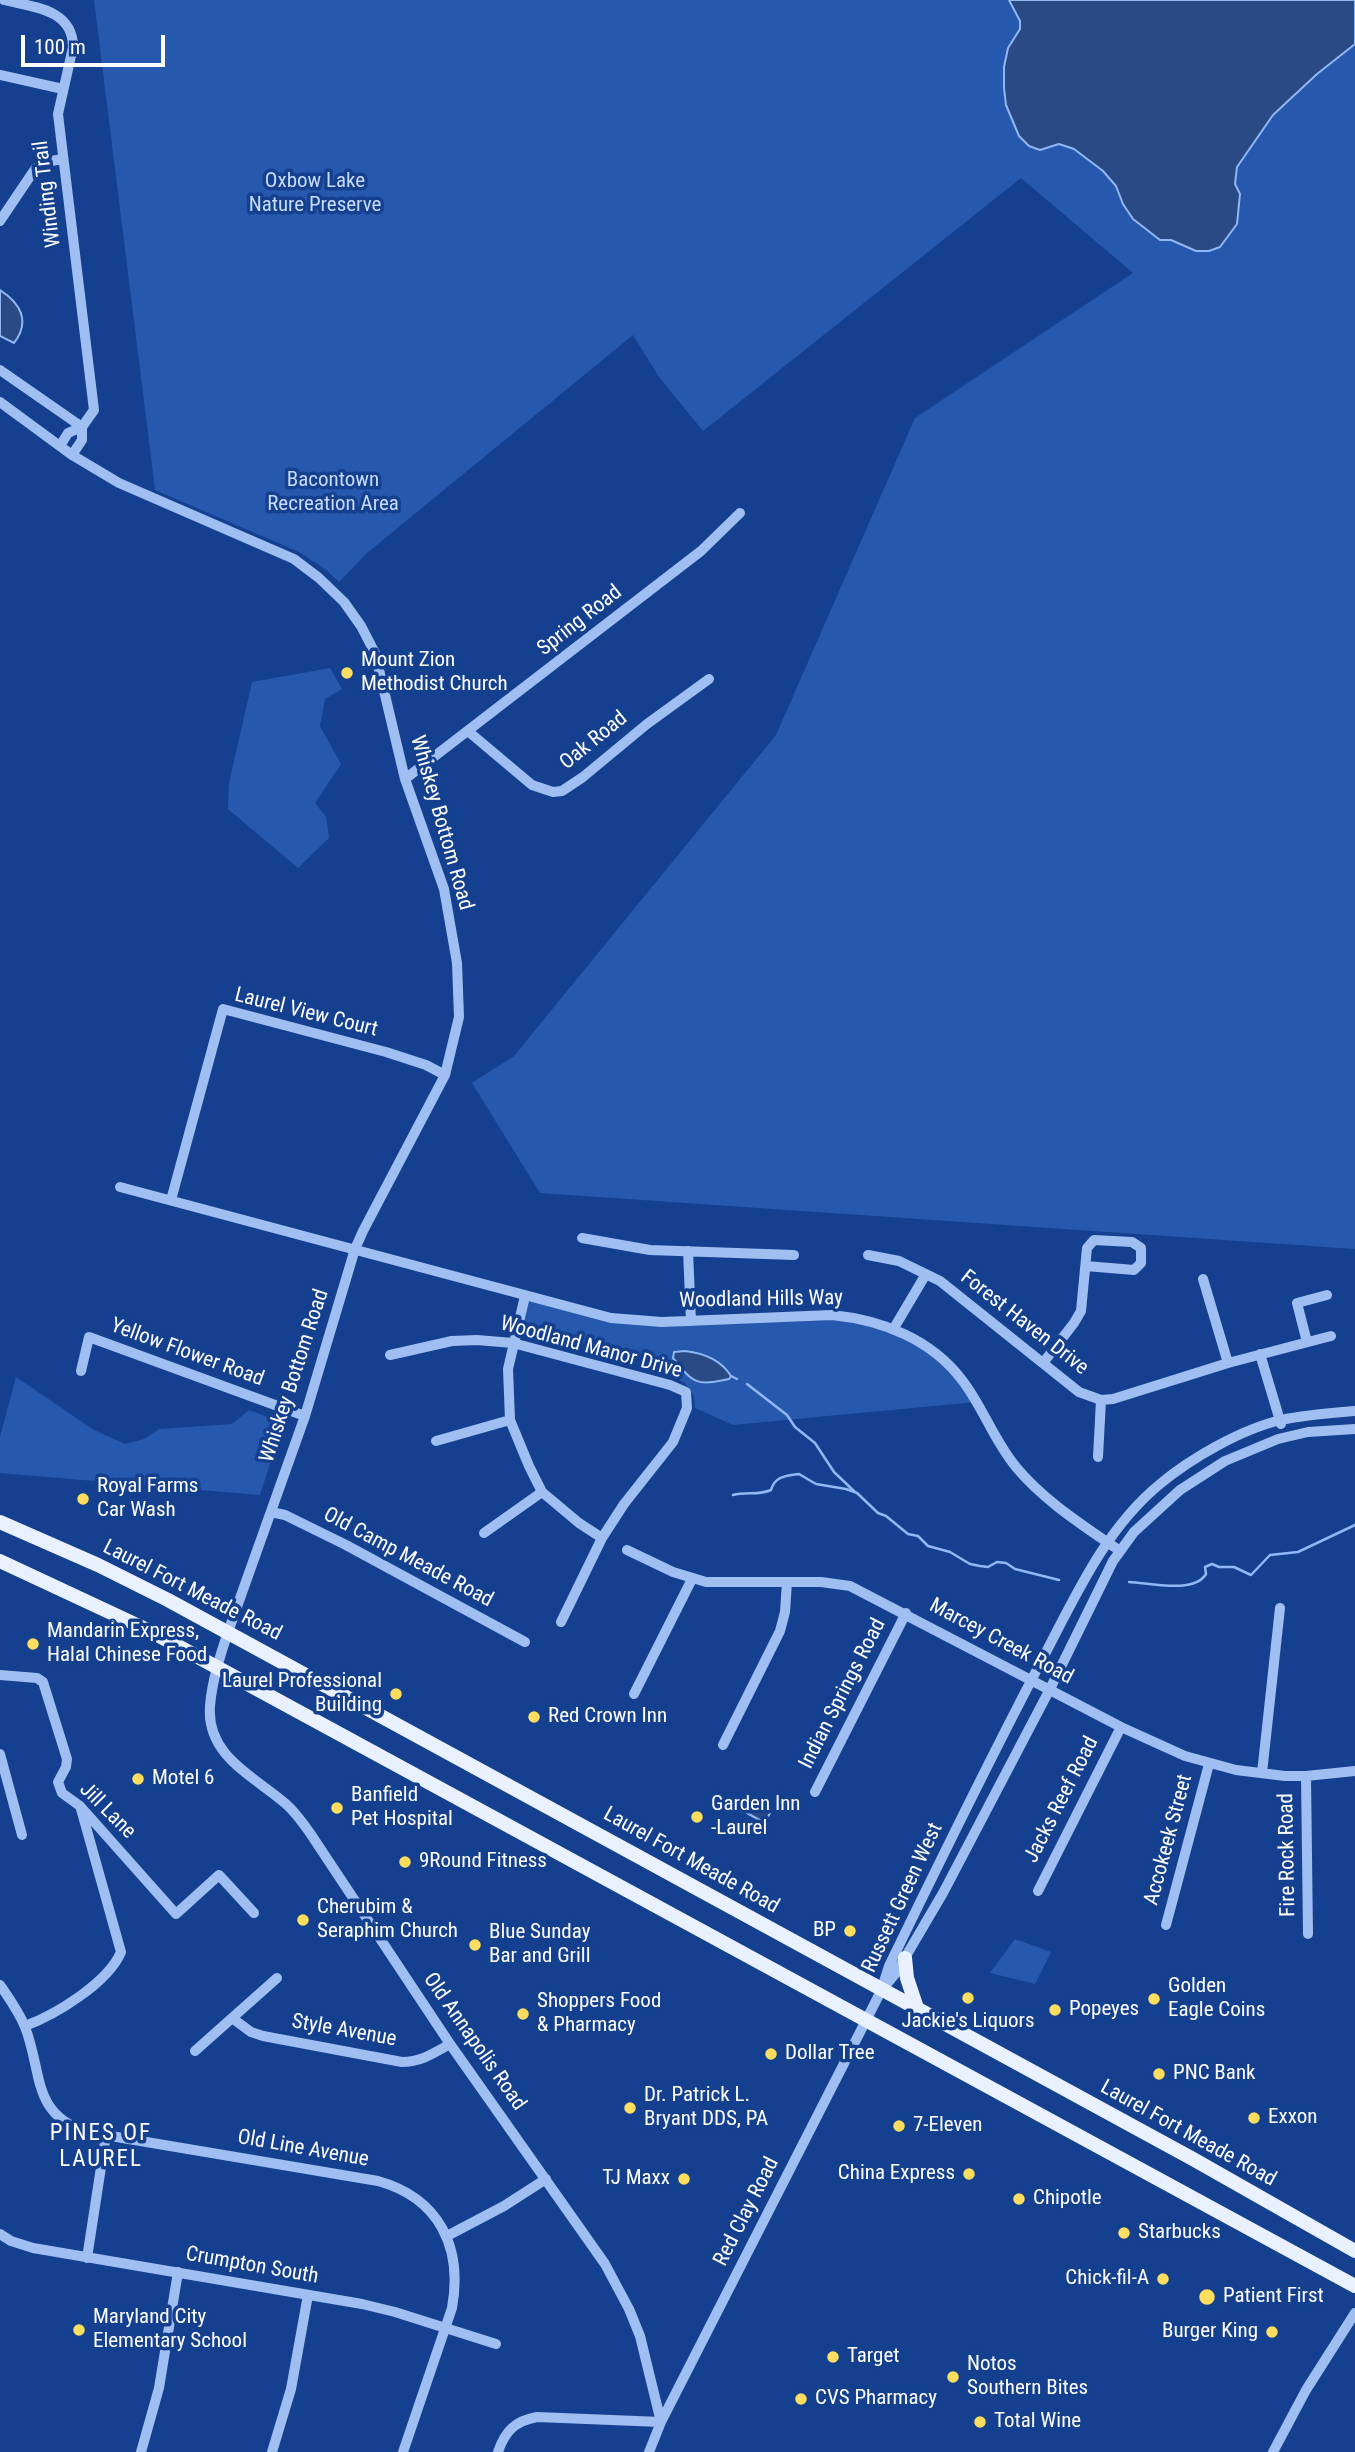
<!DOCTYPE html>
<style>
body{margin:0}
#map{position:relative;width:1355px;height:2452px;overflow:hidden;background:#14408f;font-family:"Roboto Condensed",sans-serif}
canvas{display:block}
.scale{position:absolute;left:21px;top:35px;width:144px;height:32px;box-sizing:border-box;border:4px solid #fff;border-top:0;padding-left:9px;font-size:21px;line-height:24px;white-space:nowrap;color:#fff;-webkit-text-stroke:5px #14408f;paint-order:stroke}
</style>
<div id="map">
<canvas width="1355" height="2452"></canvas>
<div class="scale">100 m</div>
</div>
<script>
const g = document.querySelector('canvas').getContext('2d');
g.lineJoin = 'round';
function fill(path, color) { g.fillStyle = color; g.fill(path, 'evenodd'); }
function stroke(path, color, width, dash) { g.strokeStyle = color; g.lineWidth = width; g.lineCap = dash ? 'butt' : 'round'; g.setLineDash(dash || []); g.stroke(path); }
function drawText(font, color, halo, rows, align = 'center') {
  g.font = font + ' "Roboto Condensed",sans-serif'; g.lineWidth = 7; g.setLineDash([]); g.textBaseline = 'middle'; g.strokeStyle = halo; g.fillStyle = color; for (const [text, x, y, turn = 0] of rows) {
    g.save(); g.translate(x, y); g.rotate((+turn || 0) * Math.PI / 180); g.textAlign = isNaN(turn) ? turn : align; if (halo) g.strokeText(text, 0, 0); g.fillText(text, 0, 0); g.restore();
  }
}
fill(new Path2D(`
 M94 0H1355V1249L540 1193 472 1083 514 1056 776 735 915 418 1133 273 1021 178 703 431 659 377 633 335 367 553 339 582 325 569 299 552 155 490Z
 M330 668 342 689 325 699 320 726 341 764 315 803 326 817 329 838 298 868 228 809 229 783 252 682Z
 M525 1296 611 1318 852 1317 928 1348 976 1402 733 1425 695 1408 694 1396 685 1383 673 1377 653 1362 517 1326Z
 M16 1377 94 1430 125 1444 144 1439 159 1429 232 1424 249 1410 283 1423 260 1495 0 1473V1437Z
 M1015 1939 1051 1952 1035 1984 990 1973Z`), '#2658ae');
const water = new Path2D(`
 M1009 0H1355V44L1317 74 1273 115 1237 167 1235 184 1240 194 1237 224 1220 247 1209 251H1196L1171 240H1160L1133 219 1123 204 1116 186 1103 171 1074 149 1059 144 1040 150 1029 146 1019 136 1006 105 1004 88V67L1008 48 1020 29V21Z
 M0 290C20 303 31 321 14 343L0 336Z
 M685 1351C703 1353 721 1360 731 1376L729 1379C696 1386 694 1384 673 1358L674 1352Z
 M751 1802 770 1813 765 1823 745 1812Z`);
fill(water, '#294a84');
stroke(water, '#91b7f4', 2);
stroke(new Path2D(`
 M731 1376 737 1379
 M747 1384 787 1415 795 1427 815 1443 834 1472 855 1492
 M733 1495C746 1491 758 1496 771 1490 775 1476 786 1476 799 1474L816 1484 846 1489 857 1493 878 1513 886 1516 908 1534 918 1536 928 1546 950 1552 970 1564 980 1566 988 1567 997 1562 1006 1563 1015 1569 1059 1580
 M1129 1582C1150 1583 1194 1594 1206 1574L1205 1567 1212 1564 1219 1567H1234L1251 1575 1270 1555 1298 1552 1355 1525`), '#91b7f4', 2.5);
stroke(new Path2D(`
 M4 0C33 7 73 9 73 47L58 114 94 410 82 427V440L72 455
 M0 75 63 89
 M0 221 35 169 45 162 63 159
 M0 370 82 427
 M0 402 72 455 119 483 294 559 319 578 344 602 361 626 375 653 405 779 444 889 457 963 459 1017 445 1075 363 1231 355 1249 305 1416 228 1632C220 1656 212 1681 210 1706 206 1756 254 1776 286 1804 295 1812 303 1823 310 1833L450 2044 605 2264 629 2309 640 2336 661 2422
 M60 446 68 433 82 427
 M469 732 532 785 553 792 562 791 583 777 647 724 709 679
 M405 779 701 551 740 513
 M120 1187 611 1318 662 1322 832 1315C882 1320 931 1339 962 1380 983 1407 994 1441 1016 1467 1044 1501 1084 1526 1120 1551
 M171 1200 223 1009 386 1052 426 1065 445 1075
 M582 1238 650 1250 794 1255
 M688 1251 691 1321
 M868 1255 899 1261 940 1281 1079 1392 1101 1400 1113 1399 1228 1363 1331 1336
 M1203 1279 1228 1363
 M525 1296 508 1369 510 1420 529 1466 542 1492 579 1523 602 1538
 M894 1328 926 1274
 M1307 1342 1297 1303 1327 1295
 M1260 1354 1281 1424
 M390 1355 452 1341 477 1340 513 1343 670 1385 686 1392 687 1408 673 1442 624 1504 602 1538 561 1622
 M1043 1363 1074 1323 1081 1311 1087 1248 1094 1240 1132 1242 1141 1248V1263L1134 1270 1086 1266
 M81 1371 89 1337 305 1416
 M436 1441 510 1420
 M1098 1457 1101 1400
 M271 1512 285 1515 346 1545 525 1642
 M484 1533 542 1492
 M627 1550 673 1572 706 1582H821L850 1586 1121 1727 1185 1756 1236 1770 1285 1776H1306L1355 1771
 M0 1675 37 1678 43 1682 67 1759 66 1767 58 1782 62 1793 80 1806 176 1914 219 1875 254 1913
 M634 1694 692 1579
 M723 1745 780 1631 785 1612 787 1582
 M0 1754 22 1835
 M1262 1773 1280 1608
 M1306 1776 1308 1934
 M815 1792 906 1613
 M1038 1891 1121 1727
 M1166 1925 1209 1764
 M0 1985C9 1998 19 2012 25 2027 43 2073 31 2114 87 2132L378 2181C439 2198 463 2247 452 2308L403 2452
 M885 1986 896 1973 943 1893 1050 1689 1113 1561 1134 1532 1180 1490 1225 1461 1278 1439 1308 1432 1355 1429
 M232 2018 251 2032 263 2036 402 2062C421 2062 434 2053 450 2044
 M25 2026C55 2015 108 1983 121 1952L81 1809
 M195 2051 277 1978
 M0 2234 11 2241 33 2248 362 2304 395 2312 496 2344
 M447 2236 504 2206 546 2179
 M87 2258 106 2135
 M141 2452 159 2388 178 2272
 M272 2452 291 2389 308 2295
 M498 2452C505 2431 515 2421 537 2417L661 2422
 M649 2452 661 2422 881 1991 889 1966C939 1863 989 1760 1043 1658 1075 1597 1105 1529 1160 1484 1191 1458 1242 1429 1281 1420 1305 1415 1331 1413 1355 1411
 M1273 2452 1306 2390 1355 2313`), '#9fbef1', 10);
stroke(new Path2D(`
 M0 1522 98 1565 168 1600 1193 2159 1355 2251
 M0 1561 152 1632 1355 2286
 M905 1958 907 1978 918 2011`), '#e9f0ff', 14);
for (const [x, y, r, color] of [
 [347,673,7,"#ffdd5f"],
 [83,1499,7,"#ffdd5f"],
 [33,1644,7,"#ffdd5f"],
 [396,1694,7,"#ffdd5f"],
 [534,1717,7,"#ffdd5f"],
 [138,1779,7,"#ffdd5f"],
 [337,1808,7,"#ffdd5f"],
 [697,1817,7,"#ffdd5f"],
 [405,1862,7,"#ffdd5f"],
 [303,1920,7,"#ffdd5f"],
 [850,1931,7,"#ffdd5f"],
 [475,1945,7,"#ffdd5f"],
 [968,1998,7,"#ffdd5f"],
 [1154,1999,7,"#ffdd5f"],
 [1055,2010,7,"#ffdd5f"],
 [523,2014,7,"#ffdd5f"],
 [771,2054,7,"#ffdd5f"],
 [1159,2074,7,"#ffdd5f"],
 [630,2108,7,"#ffdd5f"],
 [1254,2118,7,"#ffdd5f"],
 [899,2126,7,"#ffdd5f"],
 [969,2174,7,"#ffdd5f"],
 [684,2179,7,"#ffdd5f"],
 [1019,2199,7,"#ffdd5f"],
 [1124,2233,7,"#ffdd5f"],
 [1163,2279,7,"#ffdd5f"],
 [1207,2297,9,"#ffdd5f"],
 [79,2330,7,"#ffdd5f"],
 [1272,2332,7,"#ffdd5f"],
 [833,2357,7,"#ffdd5f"],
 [953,2377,7,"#ffdd5f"],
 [801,2399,7,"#ffdd5f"],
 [980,2422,7,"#ffdd5f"]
]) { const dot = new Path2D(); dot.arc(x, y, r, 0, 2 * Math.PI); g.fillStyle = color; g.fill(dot); stroke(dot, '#14408f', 2.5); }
drawText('21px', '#c6dafc', '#14408f', [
 ["Oxbow Lake",315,182],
 ["Nature Preserve",315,206],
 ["Bacontown",333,481],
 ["Recreation Area",333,505]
]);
drawText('21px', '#fff', '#14408f', [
 ["Winding Trail",48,194,-97],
 ["Spring Road",580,621,-38],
 ["Oak Road",594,741,-39],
 ["Whiskey Bottom Road",441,823,74],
 ["Laurel View Court",306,1013,14],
 ["Woodland Hills Way",761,1300,-1],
 ["Forest Haven Drive",1024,1323,38],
 ["Woodland Manor Drive",591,1348,15],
 ["Yellow Flower Road",187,1353,20],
 ["Whiskey Bottom Road",295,1376,-72],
 ["Old Camp Meade Road",408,1558,28],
 ["Laurel Fort Meade Road",192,1591,27],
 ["Marcey Creek Road",1001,1642,28],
 ["Indian Springs Road",843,1694,-63],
 ["Jacks Reef Road",1062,1800,-63],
 ["Jill Lane",107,1811,45],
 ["Accokeek Street",1169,1840,-75],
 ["Fire Rock Road",1288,1855,-91],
 ["Laurel Fort Meade Road",691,1861,29],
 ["Russett Green West",903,1898,-65],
 ["Style Avenue",344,2031,10],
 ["Old Annapolis Road",474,2042,55],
 ["Laurel Fort Meade Road",1188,2134,29],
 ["Old Line Avenue",303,2149,10],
 ["Red Clay Road",747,2212,-63],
 ["Crumpton South",252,2266,10]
]);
drawText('21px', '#fff', '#14408f', [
 ["Mount Zion",361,661],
 ["Methodist Church",361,685],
 ["Royal Farms",97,1487],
 ["Car Wash",97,1511],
 ["Mandarin Express,",47,1632],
 ["Halal Chinese Food",47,1656],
 ["Laurel Professional",382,1682,"right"],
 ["Building",382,1706,"right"],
 ["Red Crown Inn",548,1717],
 ["Motel 6",152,1779],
 ["Banfield",351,1796],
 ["Pet Hospital",351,1820],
 ["Garden Inn",711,1805],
 ["-Laurel",711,1829],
 ["9Round Fitness",419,1862],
 ["Cherubim &",317,1908],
 ["Seraphim Church",317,1932],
 ["BP",836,1931,"right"],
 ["Blue Sunday",489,1933],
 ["Bar and Grill",489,1957],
 ["Golden",1168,1987],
 ["Eagle Coins",1168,2011],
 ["Shoppers Food",537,2002],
 ["& Pharmacy",537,2026],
 ["Popeyes",1069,2010],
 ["Jackie's Liquors",968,2022,"center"],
 ["Dollar Tree",785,2054],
 ["PNC Bank",1173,2074],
 ["Dr. Patrick L.",644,2096],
 ["Bryant DDS, PA",644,2120],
 ["Exxon",1268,2118],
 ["7-Eleven",913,2126],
 ["China Express",955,2174,"right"],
 ["TJ Maxx",670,2179,"right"],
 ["Chipotle",1033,2199],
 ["Starbucks",1138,2233],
 ["Chick-fil-A",1149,2279,"right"],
 ["Patient First",1223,2297],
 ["Maryland City",93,2318],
 ["Elementary School",93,2342],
 ["Burger King",1258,2332,"right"],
 ["Target",847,2357],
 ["Notos",967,2365],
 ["Southern Bites",967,2389],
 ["CVS Pharmacy",815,2399],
 ["Total Wine",994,2422]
], 'left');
g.letterSpacing = '2px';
drawText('23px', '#fff', '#14408f', [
 ["PINES OF",101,2134],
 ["LAUREL",101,2160]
]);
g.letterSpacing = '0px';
</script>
